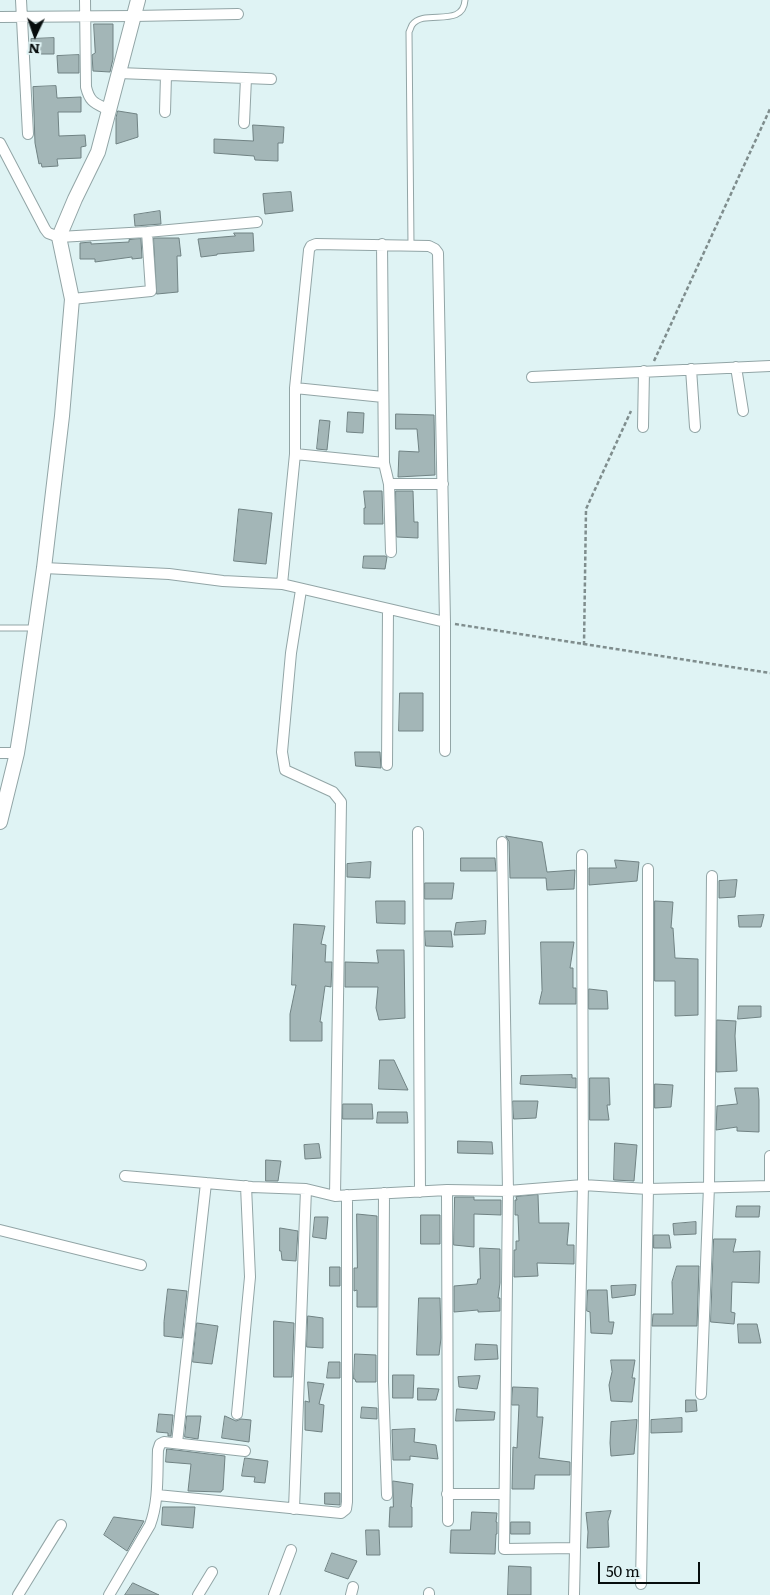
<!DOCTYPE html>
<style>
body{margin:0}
#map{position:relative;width:770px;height:1595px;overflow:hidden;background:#dff3f4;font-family:Literata,serif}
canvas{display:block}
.north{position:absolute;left:10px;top:10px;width:50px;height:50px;-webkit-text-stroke:4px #dff3f4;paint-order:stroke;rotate:183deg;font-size:14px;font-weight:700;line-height:20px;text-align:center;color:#070d0d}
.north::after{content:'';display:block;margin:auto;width:18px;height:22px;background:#070d0d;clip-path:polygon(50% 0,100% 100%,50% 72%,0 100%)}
.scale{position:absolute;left:598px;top:1562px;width:102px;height:22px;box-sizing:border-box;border:2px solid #070d0d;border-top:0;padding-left:6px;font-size:15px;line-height:18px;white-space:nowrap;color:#070d0d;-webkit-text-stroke:4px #dff3f4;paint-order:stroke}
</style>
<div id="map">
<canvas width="770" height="1595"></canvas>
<div class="north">N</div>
<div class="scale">50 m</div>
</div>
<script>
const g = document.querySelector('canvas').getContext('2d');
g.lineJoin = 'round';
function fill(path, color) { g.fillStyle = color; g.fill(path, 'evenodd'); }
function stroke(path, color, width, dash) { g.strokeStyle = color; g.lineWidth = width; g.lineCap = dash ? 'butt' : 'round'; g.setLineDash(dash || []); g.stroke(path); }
const building = new Path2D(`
 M94 24H113V59L110 72 93 71 92 55 95 53Z
 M54 38V54H32L31 39Z
 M79 55V73H58L57 56Z
 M56 86 57 98 81 97V112H58L59 136 85 135 86 146 81 147V158L57 159 58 166 42 167 41 163 39 164 35 143 33 87Z
 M118 111 137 114 138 137 116 144V118Z
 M253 125 284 127 283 143H278V161L255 160 254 156 214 153V139L253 141Z
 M291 192 293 211 265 214 263 194Z
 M160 211 161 224 135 226 134 215Z
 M234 233H253L254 251 217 254V255L201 257 198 239 235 236Z
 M154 238H179L181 256H177L178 292 157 294Z
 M141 239 142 258 132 259V257L95 262V259H80V243L91 242V244L129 242V240Z
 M348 412 364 413 363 433 347 432Z
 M396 414 434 415 435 475 398 477 399 451 419 452 417 429H396Z
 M320 420 330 421 327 450 317 449Z
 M364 491H382L383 524H364V508H365Z
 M396 491H413L414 522H418V538L397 537Z
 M239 509 272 513 266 564 234 561Z
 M364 556H385L387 557 385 569 363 568Z
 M400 693H423V731H399Z
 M355 752H380L381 768 356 766Z
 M506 836 542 842 547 872 575 870 574 889 547 890 546 878H510L509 842Z
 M461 858H495L496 871H461Z
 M615 860 639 862 637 881 589 885V868H616Z
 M371 862 370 878 347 877V864Z
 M737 880 735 897 719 898V881Z
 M425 883H454L452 899H425Z
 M376 901H405V924L377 923Z
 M655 901 673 902 671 928H673L675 958 698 959V1015L675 1016V981H655Z
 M764 915 761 927H739L738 916Z
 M486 921 485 934 454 935 456 923Z
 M294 924 325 926 321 944 326 945 325 962H332L331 987 325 986 320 1022H322V1041H290V1014L296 985H292Z
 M425 931H451L453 947 426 946Z
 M541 942H574L570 968H573V988H576V1004H539L542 991Z
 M377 950H404L405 1018 379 1020 376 1008 378 987H345V962L378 963Z
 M589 989 607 991 608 1009H589Z
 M739 1006H761V1017L738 1019Z
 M717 1020 736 1021 735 1036 737 1071 717 1072Z
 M380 1060H394L408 1090 379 1089Z
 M572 1075V1078H576V1088L520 1084 521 1076Z
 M590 1078H609L610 1105H607L609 1120H590Z
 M655 1084 673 1085 671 1107 655 1108Z
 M735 1088H758L759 1100V1132L737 1131V1127L716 1130 717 1106 737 1104Z
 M513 1101H538L536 1118 514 1119Z
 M343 1104H372L373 1119H343Z
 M378 1112H407L408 1123H377Z
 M458 1141 492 1142 493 1154 458 1153Z
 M615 1143 637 1145 634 1181 614 1180Z
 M319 1144 321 1158 305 1159 304 1145Z
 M266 1160 281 1161 278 1181H266Z
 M538 1195 539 1223H569L567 1245H574V1264L537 1263 538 1276 514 1277V1250H516V1241H519L518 1215H515V1200H517L516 1197Z
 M455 1197H474V1200H501V1215L474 1214V1247L454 1245Z
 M737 1206H760L759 1217H736Z
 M357 1214 377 1216V1307H357V1290L354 1291V1268H357Z
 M421 1215H440V1244H421Z
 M315 1217H328L326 1239 313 1237Z
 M696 1222V1234L674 1235 673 1224Z
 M280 1228 298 1231 296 1261 282 1260 281 1251H280Z
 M654 1235H669L671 1248H654Z
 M714 1239H736L733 1252 760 1251 759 1283 732 1282 731 1312 735 1313 734 1324 711 1322Z
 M480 1248 500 1249V1283L498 1298H500V1311L478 1312V1310L454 1312V1286L477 1284 478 1279H480Z
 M677 1266H699L697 1326H652L653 1314H673L672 1282Z
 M330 1267H340V1286H330Z
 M636 1285 635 1295 612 1298 611 1286Z
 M168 1289 187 1291 182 1338 164 1336V1322Z
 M588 1290H607L609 1322H614L612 1334 591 1333 590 1312 587 1311Z
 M419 1298H440L441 1338 439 1355H417Z
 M308 1316 323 1318V1348L307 1347Z
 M274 1321 294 1323 292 1377H274Z
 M197 1323 218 1326 212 1364 193 1362Z
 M738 1324H757L761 1343H739Z
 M476 1344 497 1345 498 1359 475 1360Z
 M355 1354 376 1355V1382H356L355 1379H354Z
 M611 1360H635L632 1378H635L632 1402 611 1401 609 1385 612 1372Z
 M329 1362H340V1378H327Z
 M393 1375H414L413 1398H393Z
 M480 1376 477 1389 459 1387 458 1377Z
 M308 1382 324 1384 319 1404 324 1405 322 1432 305 1430V1401L309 1402Z
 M513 1387 538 1388 537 1417H543L539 1458 570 1462V1475H535L534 1489H512L513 1447 517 1448 519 1405H512Z
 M418 1388 439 1389 436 1400H418Z
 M686 1400H696L697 1411 686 1412Z
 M362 1407 377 1408V1419L361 1418Z
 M457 1409 495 1412 494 1420 456 1421Z
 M159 1414 173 1415 171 1436H168V1433L157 1432Z
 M187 1416H201L198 1439 185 1437Z
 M225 1416 236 1421 241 1419 251 1420 249 1442 222 1438Z
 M682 1418V1432L651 1433V1420Z
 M637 1420 634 1454 611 1456 610 1443 611 1422Z
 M415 1429 414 1442 436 1445 438 1459 410 1456V1460H393L392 1430Z
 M167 1449 225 1456 223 1490H222L221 1492 188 1491 191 1464 166 1462Z
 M245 1458 268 1461 265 1483 254 1482 255 1477 242 1476Z
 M393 1481 413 1484 411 1507H412V1527H389L390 1507H393Z
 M325 1493H340V1505L325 1504Z
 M163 1507H195L193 1528 162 1525Z
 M611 1511 608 1521 609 1547 587 1548 588 1532 586 1513Z
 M472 1512 497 1513 496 1522H497V1534H496L495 1554 450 1553 451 1530H470Z
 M114 1517 144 1521 127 1551 104 1535Z
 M511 1522H530V1534H511Z
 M366 1530H379L380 1555H367Z
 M332 1553 357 1561 348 1579 325 1571Z
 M509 1566 531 1567V1595H508Z
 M133 1583 159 1595H125Z`);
fill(building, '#a3b6b7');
stroke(building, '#708283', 1);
const service = new Path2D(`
 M411 245 409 32C410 30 411 27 412 25 424 8 463 29 465 0
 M0 628H35`);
const minor = new Path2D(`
 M21 0 28 134
 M85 0 86 87C90 103 95 103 109 110
 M0 17 134 16 238 14
 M119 73 271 79
 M165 112 166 75
 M244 123 246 78
 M0 143 45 229 48 233 59 237 147 232 257 222
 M382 244 384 463 389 484 391 552
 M72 299 151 291 147 232
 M736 367 743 411
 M691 369 695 427
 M532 377 770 366
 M295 388 383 397
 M643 427 644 371
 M295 454 384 463
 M389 484H443
 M44 568 169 574 223 581 282 584 445 622
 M282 584 295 454V388L309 250 311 246 316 244 429 246 435 249 438 253 445 622V751
 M301 590 291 653 282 752 285 770 333 792 341 802 335 1196
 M0 753H17
 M387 765 388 609
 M418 832 420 1192
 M502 842 508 1191 504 1549 575 1548
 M125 1176 252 1187 306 1189 335 1196 447 1190 508 1191 583 1185 648 1189 770 1186
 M770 1186V1156
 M447 1190 448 1521
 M384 1193 383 1382 387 1495
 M0 1230 141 1265
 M701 1394 709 1186 712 876
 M237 1414 250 1277 246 1186
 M177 1443 206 1183
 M447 1494H504
 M157 1495 341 1513 346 1509 347 1502V1195
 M294 1509 306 1189
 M641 1584 648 1189V869
 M18 1595 61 1525
 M109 1595 150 1525C159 1501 157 1475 158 1450L160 1444 164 1442 245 1451
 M198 1595 212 1572
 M274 1595 291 1550
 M351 1595 353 1587
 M429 1595V1593
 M574 1595 583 1185 582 855`);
const tertiary = new Path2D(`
 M0 822 17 753 22 722 44 568 62 416 72 299 59 237 75 199 98 152 138 0`);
stroke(service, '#92a5a6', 7);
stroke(minor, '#92a5a6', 12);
stroke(tertiary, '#92a5a6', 16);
stroke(new Path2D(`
 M654 361 770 109
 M455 624 770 673
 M584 645 586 509 631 411`), '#7f8d8d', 2.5, [4, 2.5]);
stroke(service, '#fff', 5);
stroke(minor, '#fff', 10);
stroke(tertiary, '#fff', 14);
</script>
